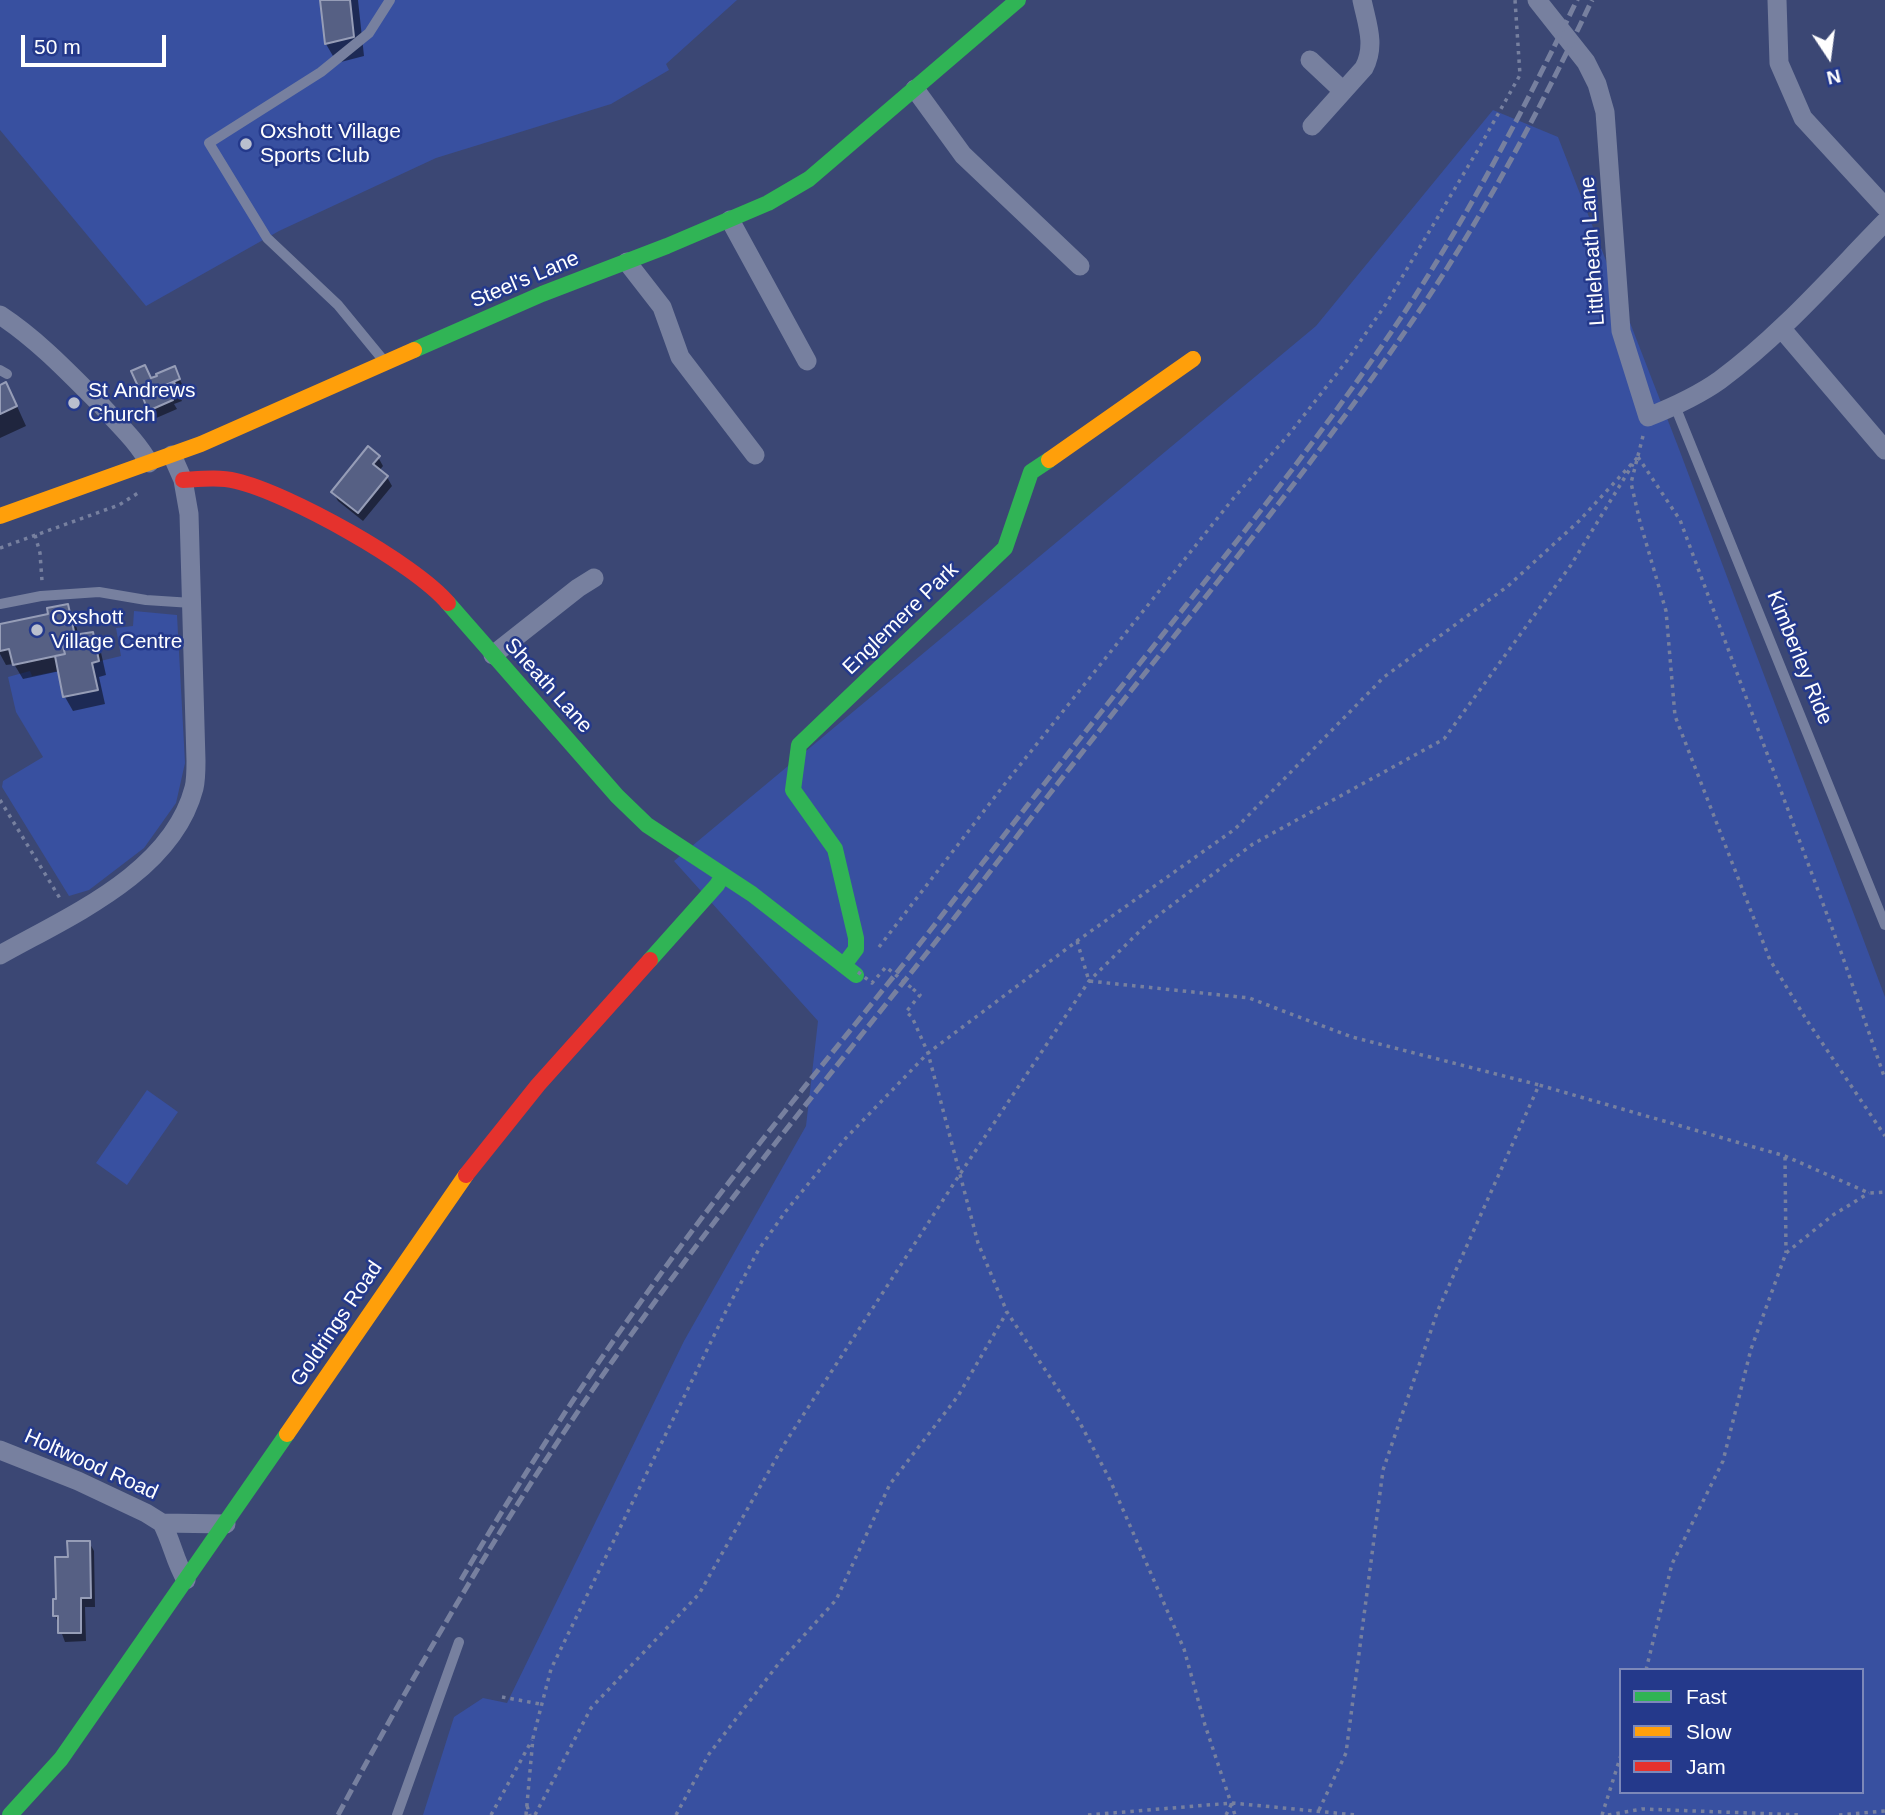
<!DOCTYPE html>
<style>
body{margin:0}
#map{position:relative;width:1885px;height:1815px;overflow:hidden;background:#3b4774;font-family:Helvetica,sans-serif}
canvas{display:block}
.legend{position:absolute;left:1619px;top:1668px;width:245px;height:126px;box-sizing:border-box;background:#24398b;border:2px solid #7c88b9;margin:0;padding:9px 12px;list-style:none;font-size:21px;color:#fff}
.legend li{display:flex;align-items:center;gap:14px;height:35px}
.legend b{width:35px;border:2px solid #7c88b9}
.north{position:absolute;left:1794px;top:21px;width:70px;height:70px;-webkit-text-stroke:5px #24398b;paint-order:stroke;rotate:167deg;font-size:19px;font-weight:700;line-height:28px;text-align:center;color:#fff}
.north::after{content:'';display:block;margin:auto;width:24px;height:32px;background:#fff;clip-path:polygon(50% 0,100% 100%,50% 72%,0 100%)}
.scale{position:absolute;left:21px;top:35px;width:145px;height:32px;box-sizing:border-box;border:4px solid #fff;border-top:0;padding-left:9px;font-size:21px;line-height:24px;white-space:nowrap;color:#fff;-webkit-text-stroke:5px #24398b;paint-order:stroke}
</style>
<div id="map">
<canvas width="1885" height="1815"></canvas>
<ul class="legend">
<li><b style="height:9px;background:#30b455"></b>Fast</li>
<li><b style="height:9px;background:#ff9f0a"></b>Slow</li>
<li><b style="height:9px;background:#e5322d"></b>Jam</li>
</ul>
<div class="north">N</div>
<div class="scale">50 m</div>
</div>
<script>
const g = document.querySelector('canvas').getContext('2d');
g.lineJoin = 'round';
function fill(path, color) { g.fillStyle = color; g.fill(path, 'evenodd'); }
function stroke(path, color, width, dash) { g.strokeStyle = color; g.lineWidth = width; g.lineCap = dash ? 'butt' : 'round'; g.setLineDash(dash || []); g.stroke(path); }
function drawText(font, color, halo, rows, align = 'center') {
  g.font = font + ' Helvetica,sans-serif'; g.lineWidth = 5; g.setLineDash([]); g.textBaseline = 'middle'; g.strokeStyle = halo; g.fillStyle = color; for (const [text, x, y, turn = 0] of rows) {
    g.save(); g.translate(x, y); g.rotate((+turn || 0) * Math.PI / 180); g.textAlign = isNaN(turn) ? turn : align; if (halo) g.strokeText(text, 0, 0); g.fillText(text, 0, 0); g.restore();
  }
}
fill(new Path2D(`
 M0 0H737L666 64 669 70 611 104 436 158 279 231 146 306 0 130Z
 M1493 110 1558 137 1679 449 1885 997V1815H423L454 1717 483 1698 507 1703 684 1341 806 1126 818 1021 674 861 1316 326ZM1621 1670H1862V1792H1621Z
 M134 611 177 615 185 763 176 803 144 848 89 890 69 896 2 787 3 781 43 757 16 712 8 677 30 671 32 676 58 671 64 697 98 690 92 663 121 656 116 628 133 626Z
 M147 1090 178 1112 127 1185 96 1163Z`), '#3850a0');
fill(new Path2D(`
 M322 0H358L364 56 337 63 326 44Z
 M174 368 184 388 177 391 182 401 174 404 177 409 154 419 134 372 152 380Z
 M0 387 16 404 26 426 0 438Z
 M378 457 383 466 379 471 387 477 392 486 363 521 338 501 333 492Z
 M67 606 75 620 81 648 85 647 92 634 100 648 106 675 99 677 105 704 73 711 65 697 60 671 23 679 14 664 6 665 0 654V626L50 616Z
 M89 1542 94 1551 95 1607H85L86 1641 65 1642 55 1615 58 1601 70 1558Z`), '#0007');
const building = new Path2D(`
 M320 0H350L354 37 325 44Z
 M145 365 151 378 157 376 156 374 175 366 180 379 142 395 131 371Z
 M6 382 17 406 0 414V385Z
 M174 382 179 392 171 395 173 400 148 411 142 395Z
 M368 446 380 456 373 464 388 476 358 513 331 492Z
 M68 604 75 636 61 639 65 654 13 665 9 649 0 651V624L48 614 47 608Z
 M93 632 99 661 92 663 98 690 63 697 55 656 65 654 61 639 75 636 77 646 83 645 80 634Z
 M67 1541H90L91 1598H81V1633H58V1616H53V1599H56L55 1557H68Z`);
fill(building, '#566084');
stroke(building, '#969db7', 2);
stroke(new Path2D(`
 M1643 436 1631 483 1640 522 1666 611 1675 716 1770 960 1806 1019 1885 1136
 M1638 457 1680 520 1841 952 1885 1079
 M35 535 40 553 42 581
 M0 548 119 505 138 493
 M0 800 61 900
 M1077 941 1089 981 1249 998 1352 1037 1539 1085
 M879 947 1004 785 1232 500 1290 433 1346 362 1386 304 1479 148 1520 75 1515 0
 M913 989 920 995 906 1012 912 1017 928 1053 978 1243 1007 1312 1079 1421 1110 1480 1184 1649 1205 1725 1235 1815
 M1785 1157 1786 1253
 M1646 1670 1672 1564 1723 1461 1751 1349 1786 1253 1833 1215 1869 1193
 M502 1697 540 1704
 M527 1806 530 1815
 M1319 1810 1346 1753 1383 1470 1438 1310 1539 1085 1785 1156 1869 1193 1885 1192
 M491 1815 532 1740
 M526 1815 533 1738 551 1669 726 1311 759 1249 786 1211 845 1139 928 1053 1077 941 1235 829 1384 677 1508 586 1579 521 1638 457
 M535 1815 591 1708 699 1594 785 1443 960 1174 1089 981 1148 923 1253 844 1444 739 1571 565 1633 464
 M676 1815 709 1754 779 1663 836 1600 890 1484 958 1396 1007 1312
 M1088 1815 1232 1803 1356 1815
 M1226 1815 1231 1805
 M1602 1815 1621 1755
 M1608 1815 1642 1809 1802 1815
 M1839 1815 1885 1811`), '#77809f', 3.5, [3.5, 5]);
stroke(new Path2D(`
 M384 361 338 305 267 238 209 143 321 72 369 33 390 0
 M0 370 7 374
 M1675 406 1885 925
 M0 604 41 596 99 592 146 600 192 603
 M397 1815 459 1642`), '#77809f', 10);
stroke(new Path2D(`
 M1537 0 1586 62 1597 84 1605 112 1621 331 1648 417C1673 407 1699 395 1720 380 1781 335 1832 276 1885 222
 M1777 0 1779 63 1803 118 1885 207
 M1310 60 1343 91
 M915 89 963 155 1080 266
 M1312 126 1364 68C1376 45 1367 24 1362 0
 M730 220 807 361
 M627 262 662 307 680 357 755 455
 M0 315C38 340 69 373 101 405 118 424 137 441 149 463
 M1781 328 1885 450
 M493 655 578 588 594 578
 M0 955C69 916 172 873 194 788 196 780 196 770 196 761L189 514 183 480 172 455
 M0 1450 78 1481 146 1513 162 1523 226 1524
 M162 1523C172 1542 175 1562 186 1580`), '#77809f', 19);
stroke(new Path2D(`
 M414 350 542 294 667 246 768 203 809 179 1018 0
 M448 603 617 796 647 825 752 894 856 975
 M650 960 717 885 723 875
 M844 965 856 949V938L835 849 793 790 799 745 1005 548 1031 472 1049 460
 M10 1815 61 1759 287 1434`), '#30b455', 16);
stroke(new Path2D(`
 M1049 460 1193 359
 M0 516 201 444 414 350
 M287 1434 466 1175`), '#ff9f0a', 16);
stroke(new Path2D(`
 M183 480C201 479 219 477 236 481 288 493 414 563 448 603
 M466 1175 538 1085 650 960`), '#e5322d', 16);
stroke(new Path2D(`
 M461 1580C531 1460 609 1343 692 1231 766 1132 845 1038 922 941 982 864 1041 787 1102 711 1207 578 1315 448 1408 307 1472 209 1526 105 1577 0
 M338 1815C422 1659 512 1504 614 1359 712 1219 820 1087 926 954 970 899 1012 842 1055 787 1176 632 1302 482 1413 320 1482 219 1540 110 1592 0`), '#77809f', 5, [12, 5]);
stroke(new Path2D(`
 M858 972 872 983 886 967 913 989`), '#77809f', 3.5, [3.5, 5]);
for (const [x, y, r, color] of [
 [246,144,7,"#babfce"],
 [74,403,7,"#babfce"],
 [37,630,7,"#babfce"]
]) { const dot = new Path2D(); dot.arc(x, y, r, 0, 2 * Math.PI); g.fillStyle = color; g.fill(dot); stroke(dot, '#24398b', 2.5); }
drawText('21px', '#fff', '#24398b', [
 ["Oxshott Village",260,132],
 ["Sports Club",260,156],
 ["St Andrews",88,391],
 ["Church",88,415],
 ["Oxshott",51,618],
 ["Village Centre",51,642]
], 'left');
drawText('21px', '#fff', '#24398b', [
 ["Littleheath Lane",1593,251,-94],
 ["Steel's Lane",525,280,-23],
 ["Englemere Park",901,619,-44],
 ["Kimberley Ride",1799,658,68],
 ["Sheath Lane",548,686,48],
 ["Goldrings Road",337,1324,-56],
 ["Holtwood Road",91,1465,24]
]);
</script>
